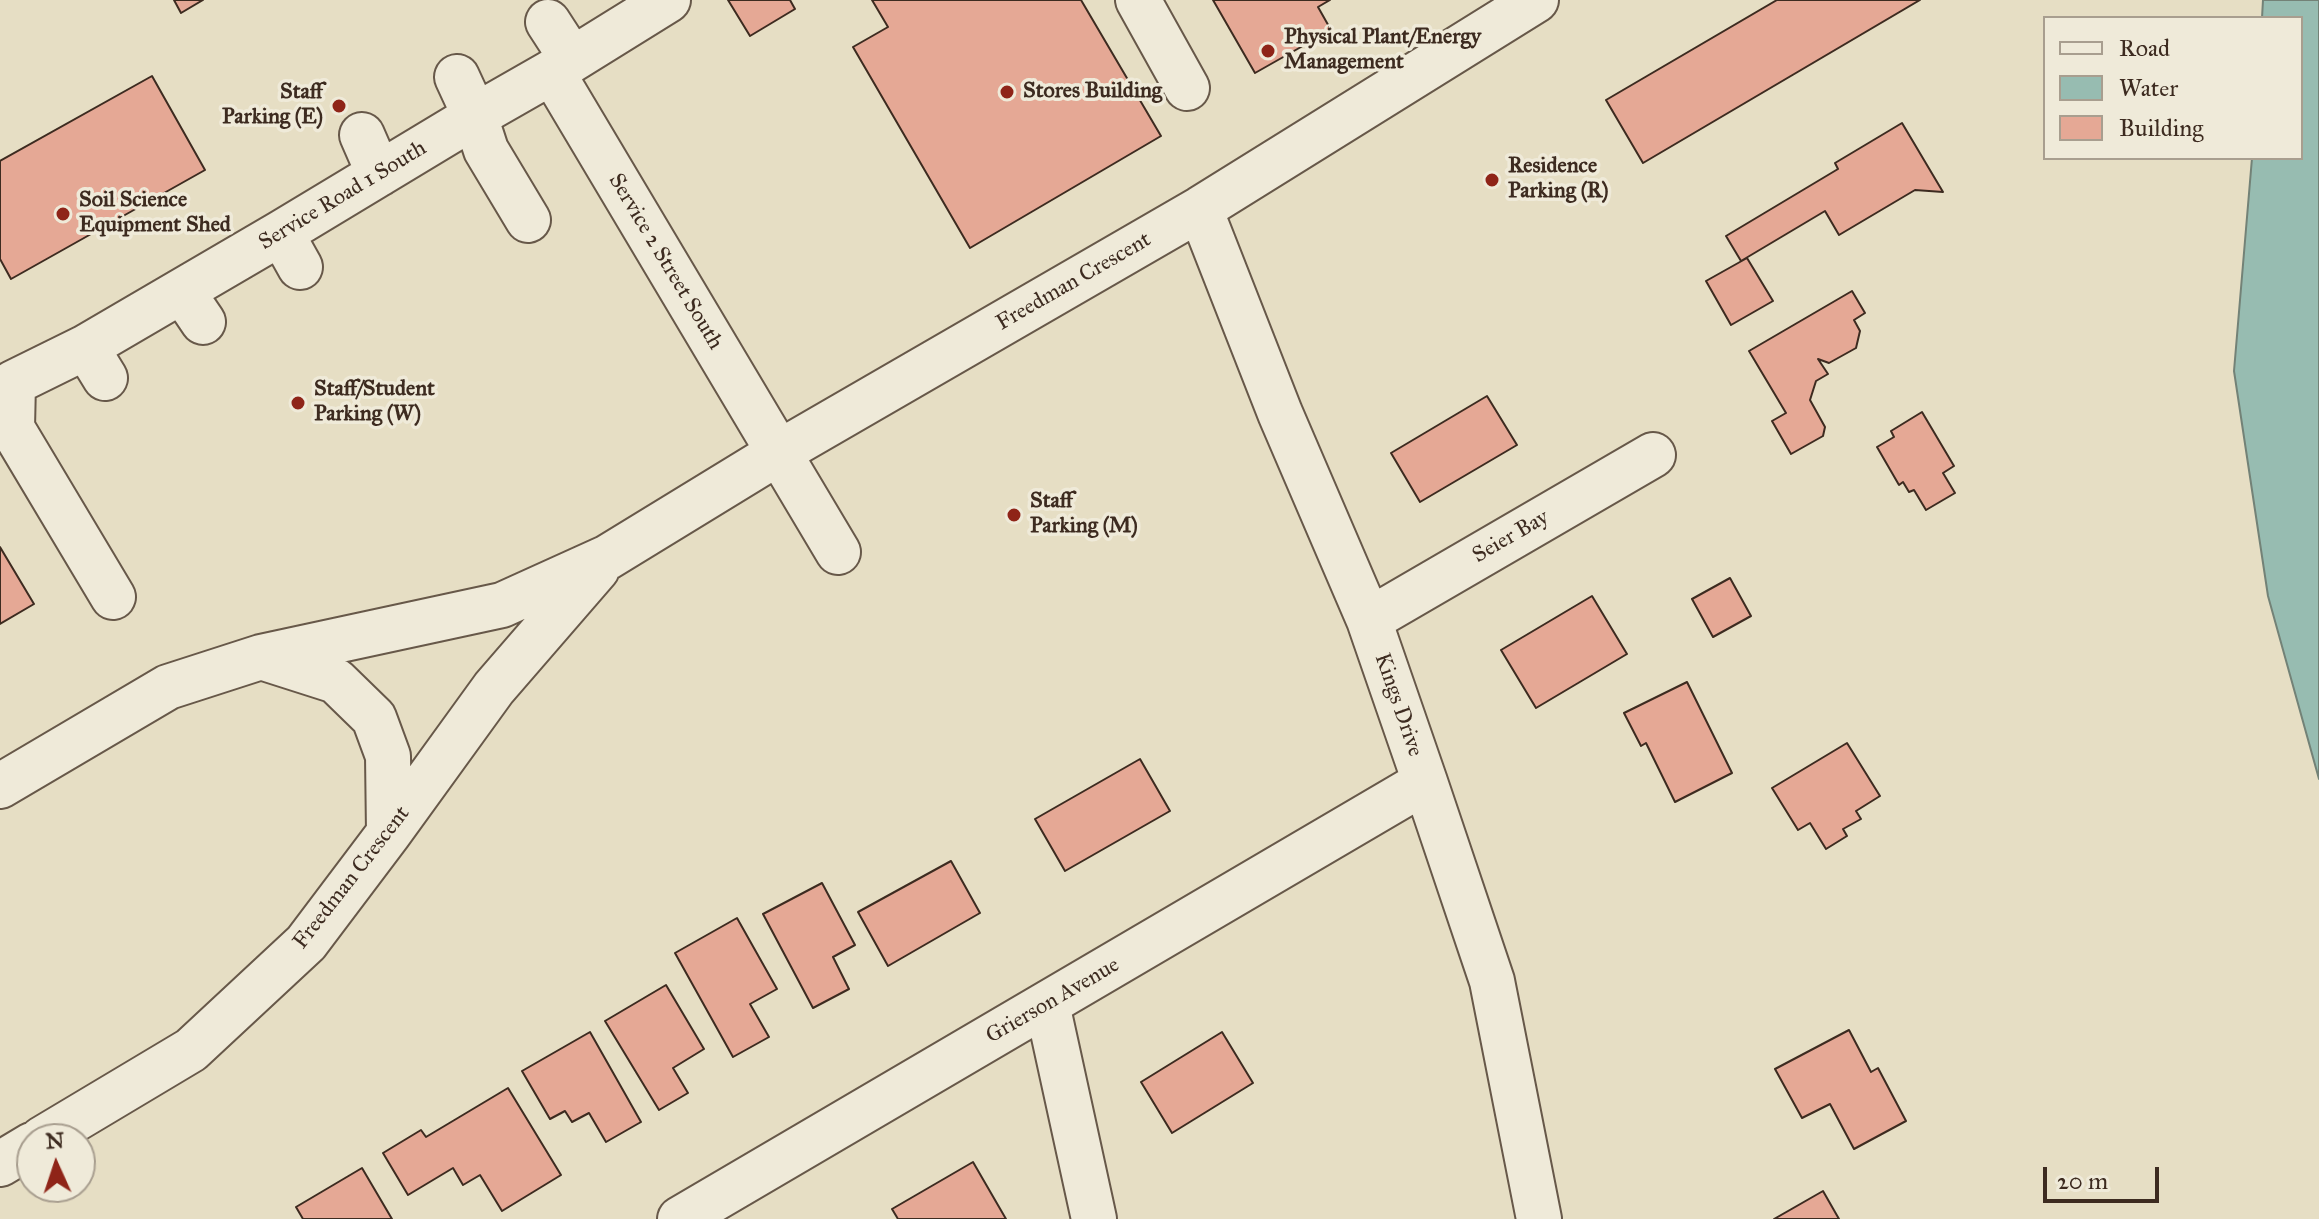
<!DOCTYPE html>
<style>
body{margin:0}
#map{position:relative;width:2319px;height:1219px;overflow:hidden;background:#e6dec4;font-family:"IM FELL Great Primer",serif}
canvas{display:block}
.legend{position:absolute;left:2043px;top:16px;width:260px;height:144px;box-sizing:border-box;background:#efead9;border:2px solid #a89e8f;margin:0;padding:10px 14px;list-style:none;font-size:24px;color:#3d2b20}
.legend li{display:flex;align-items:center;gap:16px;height:40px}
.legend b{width:40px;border:2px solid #a89e8f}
.north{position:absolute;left:16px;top:1123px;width:80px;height:80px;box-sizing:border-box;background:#efead9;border:2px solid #a89e8f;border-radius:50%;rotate:357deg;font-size:22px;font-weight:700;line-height:32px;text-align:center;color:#3d2b20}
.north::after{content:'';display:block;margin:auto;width:28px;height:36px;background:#8f2418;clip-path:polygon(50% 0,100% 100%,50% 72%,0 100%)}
.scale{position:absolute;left:2043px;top:1167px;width:116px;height:36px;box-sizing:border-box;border:4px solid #3d2b20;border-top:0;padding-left:10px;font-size:24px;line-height:28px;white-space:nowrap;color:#3d2b20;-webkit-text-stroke:6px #efead9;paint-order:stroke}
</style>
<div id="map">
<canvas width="2319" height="1219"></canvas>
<ul class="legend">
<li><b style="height:10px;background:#efead9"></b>Road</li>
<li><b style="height:22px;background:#97bcb1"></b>Water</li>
<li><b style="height:22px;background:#e5a895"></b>Building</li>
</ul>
<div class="north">N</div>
<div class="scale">20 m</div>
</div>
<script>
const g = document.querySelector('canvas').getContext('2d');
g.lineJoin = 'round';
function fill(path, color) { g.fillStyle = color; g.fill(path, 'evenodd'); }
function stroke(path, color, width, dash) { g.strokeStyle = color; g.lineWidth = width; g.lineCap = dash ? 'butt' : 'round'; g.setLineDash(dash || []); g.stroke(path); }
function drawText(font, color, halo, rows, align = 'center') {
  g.font = font + ' "IM FELL Great Primer",serif'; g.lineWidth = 7; g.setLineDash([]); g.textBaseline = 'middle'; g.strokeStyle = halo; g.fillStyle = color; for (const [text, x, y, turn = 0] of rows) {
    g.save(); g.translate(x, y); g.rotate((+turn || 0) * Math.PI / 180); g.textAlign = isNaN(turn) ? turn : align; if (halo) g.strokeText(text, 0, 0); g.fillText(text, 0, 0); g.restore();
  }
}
const water = new Path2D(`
 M2263 0H2319V779L2268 596 2234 371 2252 158H2301V18H2262Z`);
fill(water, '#97bcb1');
stroke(water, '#738277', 2);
const building = new Path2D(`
 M174 0H203L181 13Z
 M728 0H790L795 9 750 36Z
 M872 0H1081L1161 136 970 248 853 47 888 27Z
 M1213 0H1330L1318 7 1331 30 1255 73Z
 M1777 0H1920L1643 163 1606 100Z
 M152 76 205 170 11 279 0 259V161Z
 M1902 123 1943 192 1915 190 1839 235 1825 211 1741 261 1726 236 1838 169 1835 163Z
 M1747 258 1773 301 1731 325 1706 281Z
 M1852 291 1865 313 1854 320 1860 331 1856 348 1829 363 1818 359 1828 374 1816 381 1810 400 1825 427 1823 436 1791 454 1772 421 1786 413 1749 351Z
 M1487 396 1517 445 1420 502 1391 453Z
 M1922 412 1954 466 1943 473 1955 493 1926 510 1914 490 1909 492 1903 482 1899 485 1877 447 1894 437 1891 431Z
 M0 547 34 604 0 624Z
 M1730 578 1751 616 1713 637 1692 599Z
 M1592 596 1627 654 1536 708 1501 650Z
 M1687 682 1732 773 1675 802 1646 743 1641 746 1624 713Z
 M1847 743 1880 796 1856 811 1861 819 1843 829 1847 836 1826 849 1810 823 1798 830 1772 788Z
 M1140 759 1170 811 1065 871 1035 819Z
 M951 861 980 913 888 966 858 912Z
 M822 883 855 945 833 957 849 989 813 1008 763 914Z
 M737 918 777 989 750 1004 769 1037 733 1057 675 953Z
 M666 985 704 1049 673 1068 688 1093 659 1110 605 1021Z
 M1849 1030 1871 1072 1878 1068 1906 1121 1854 1149 1830 1104 1802 1118 1775 1069Z
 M590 1032 641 1122 606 1142 589 1113 572 1122 565 1111 550 1119 522 1071Z
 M1222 1032 1253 1083 1172 1133 1141 1082Z
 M508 1088 561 1175 502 1211 480 1175 463 1185 453 1168 408 1195 383 1153 421 1130 426 1137Z
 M973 1162 1006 1219H898L892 1209Z
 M362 1168 392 1219H303L296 1207Z
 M1823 1191 1839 1219H1774Z`);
fill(building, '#e5a895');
stroke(building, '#3d2b20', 2);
const minor = new Path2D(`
 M1138 0 1187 88
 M548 22 572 59
 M552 72 838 552
 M457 77 475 116 486 150 528 220
 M362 135 379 174
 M1200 209 1280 413 1369 620 1425 782 1492 981 1539 1219
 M281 233 300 267
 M182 291 203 322
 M86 347 105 378
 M13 383 86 347 281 233 475 116 552 72 668 0
 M13 383 12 428 113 597
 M1369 620 1653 455
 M264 658 336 681 374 718 388 756 389 833
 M0 786 168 687 261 657 502 605 608 557 778 453 1200 209 1536 0
 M1047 1004 1094 1219
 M42 1139 191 1050 306 943 389 833 494 688 597 569
 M0 1164 32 1145
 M680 1219 1425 782`);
stroke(minor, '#675849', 48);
stroke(minor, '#efead9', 44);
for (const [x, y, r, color] of [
 [1268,51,8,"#8f2418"],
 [1007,92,8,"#8f2418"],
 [339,106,8,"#8f2418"],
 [1492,180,8,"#8f2418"],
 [63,214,8,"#8f2418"],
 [298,403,8,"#8f2418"],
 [1014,515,8,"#8f2418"]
]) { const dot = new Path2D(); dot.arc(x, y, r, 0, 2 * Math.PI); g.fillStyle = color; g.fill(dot); stroke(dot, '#efead9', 3); }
drawText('bold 22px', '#3d2b20', '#efead9', [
 ["Physical Plant/Energy",1284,38],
 ["Management",1284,63],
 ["Stores Building",1023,92],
 ["Staff",323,93,"right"],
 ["Parking (E)",323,118,"right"],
 ["Residence",1508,167],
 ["Parking (R)",1508,192],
 ["Soil Science",79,201],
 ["Equipment Shed",79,226],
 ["Staff/Student",314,390],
 ["Parking (W)",314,415],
 ["Staff",1030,502],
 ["Parking (M)",1030,527]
], 'left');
drawText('22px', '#3d2b20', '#efead9', [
 ["Service Road 1 South",343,196,-31],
 ["Service 2 Street South",665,262,59],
 ["Freedman Crescent",1074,282,-30],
 ["Seier Bay",1511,537,-30],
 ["Kings Drive",1398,705,71],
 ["Freedman Crescent",352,878,-52],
 ["Grierson Avenue",1053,1001,-30]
]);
</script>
